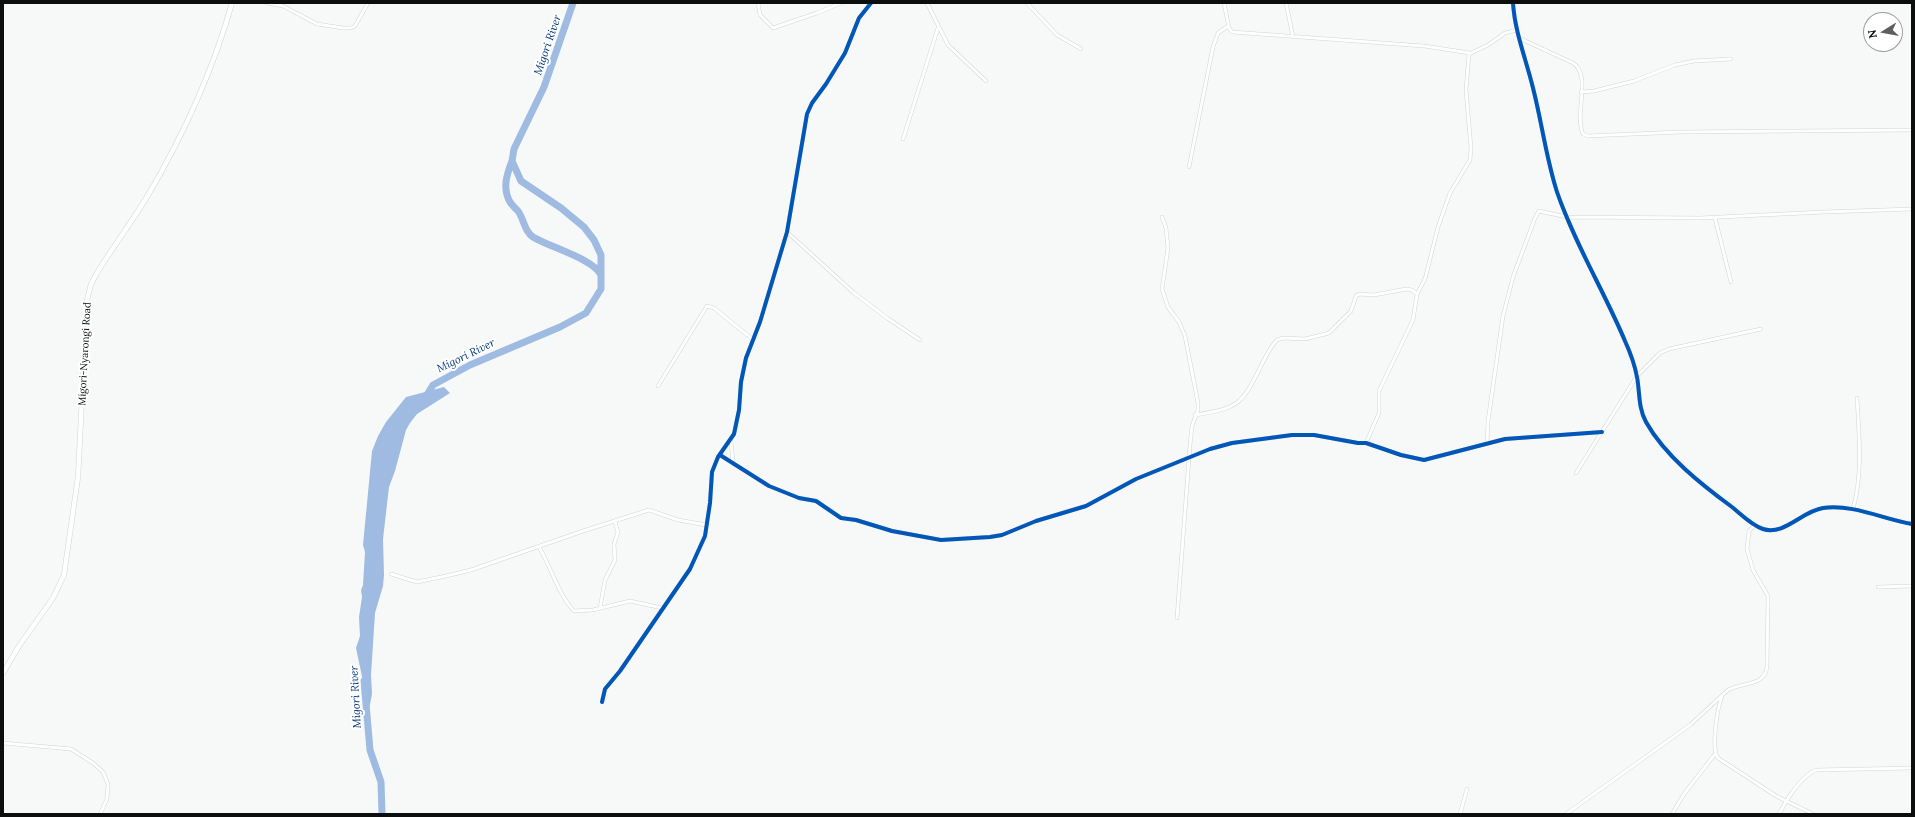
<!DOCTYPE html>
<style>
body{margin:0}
#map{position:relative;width:1915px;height:817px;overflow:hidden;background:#f7f9f9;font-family:Lora,serif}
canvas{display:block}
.frame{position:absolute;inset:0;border:4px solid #0c0d0d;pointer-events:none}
.north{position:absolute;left:1863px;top:12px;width:40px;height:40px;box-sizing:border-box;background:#fff;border:1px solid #9e9e9e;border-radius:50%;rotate:259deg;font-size:11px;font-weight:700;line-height:16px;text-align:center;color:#0c0d0d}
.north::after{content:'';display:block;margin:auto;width:14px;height:18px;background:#5e6060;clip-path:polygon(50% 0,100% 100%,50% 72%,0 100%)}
</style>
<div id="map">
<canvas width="1915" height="817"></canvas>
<div class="frame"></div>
<div class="north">N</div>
</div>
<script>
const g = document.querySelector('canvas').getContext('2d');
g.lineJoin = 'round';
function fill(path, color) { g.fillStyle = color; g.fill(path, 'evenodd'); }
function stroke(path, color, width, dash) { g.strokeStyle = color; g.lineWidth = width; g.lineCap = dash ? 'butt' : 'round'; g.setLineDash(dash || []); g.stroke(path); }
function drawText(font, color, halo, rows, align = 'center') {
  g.font = font + ' Lora,serif'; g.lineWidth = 4; g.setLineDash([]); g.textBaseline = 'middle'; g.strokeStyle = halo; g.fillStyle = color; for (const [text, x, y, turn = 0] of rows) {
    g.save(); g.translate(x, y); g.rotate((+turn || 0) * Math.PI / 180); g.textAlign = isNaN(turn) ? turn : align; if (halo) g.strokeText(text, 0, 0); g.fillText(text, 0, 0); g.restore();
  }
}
fill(new Path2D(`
 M444 387 450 393 417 414 410 423 406 430 395 471 389 487 383 539 384 575 383 586 375 613 371 675 372 694 369 710 356 648 360 636 359 617 362 597 361 590 363 585 365 552 363 545 372 451 378 436 386 422 406 397Z`), '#9fbbe1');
stroke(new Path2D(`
 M512 161C507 174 502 188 510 202 512 205 515 208 518 211 524 219 524 231 533 237 549 247 594 259 601 275
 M425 398 433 385 470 365 560 327 586 313 601 289V255L594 240 584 227 561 208 521 181 512 161 514 149 544 87 573 3
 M364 681 370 750 381 782 382 814`), '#9fbbe1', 7);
const street = new Path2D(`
 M267 3 283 6 317 24 343 28H351L355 26 368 3
 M758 3 760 15 773 28 817 13 841 3
 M927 3 948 45 986 81
 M1027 3 1057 35 1081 49
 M1224 3 1229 28 1232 32 1424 46 1470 53
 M1286 3 1293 37
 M1513 3C1515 33 1526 59 1533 88 1542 123 1546 158 1557 192 1575 244 1604 291 1625 341 1630 352 1635 366 1637 377 1640 393 1638 407 1646 422 1665 456 1702 485 1732 507 1742 515 1751 525 1763 529 1784 536 1802 511 1823 508 1854 504 1882 519 1912 524
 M1519 38 1573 63C1592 75 1574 114 1583 134L1588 136 1680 132 1912 130
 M1581 92 1594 91 1634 81 1675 65 1694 61 1731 59
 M903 139 938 28
 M1189 167 1213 47 1218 33 1228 26
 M1162 217 1166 228 1168 248 1162 289 1168 307 1179 322 1185 336 1198 403V410L1192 426 1190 445 1177 618
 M1715 218 1731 282
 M787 232 854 293 887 318 920 340
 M658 386 707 306 714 308 752 339
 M1195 415C1240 408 1242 404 1262 364 1266 356 1270 347 1277 340L1283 338 1305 339 1329 333 1351 311 1356 296 1359 294 1374 295 1406 289 1412 290 1417 294
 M731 441 733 463
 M1366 443 1379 413V391L1413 320 1417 294 1425 279 1438 227 1450 193 1470 160 1471 148 1466 90 1469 54 1488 45 1505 33 1517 30
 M1487 443 1488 421 1503 316 1513 277 1535 218 1539 211 1567 217 1700 218 1824 212 1912 209
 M720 455 769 486 799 498 816 501 841 518 856 520 892 531 941 540 990 537 1002 535 1036 521 1086 506 1136 479 1210 449 1232 443 1292 435H1314L1358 443H1366L1401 455 1424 460 1505 439 1602 432
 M1576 473 1637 376 1660 353 1669 349 1761 329
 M1853 509C1863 474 1859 434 1857 398
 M539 547C551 567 558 594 574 611L593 610 630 601 662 608
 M391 574 417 582 446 576 471 570 583 531 649 510 678 520 707 525
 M1878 587 1912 586
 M600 608 605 580 615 560 614 544 618 532 615 522
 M1722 697C1717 708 1711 749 1718 758L1776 796 1813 814
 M602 702 605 689 620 671 690 569 705 536 710 503 712 472 718 457 734 434 739 410 741 382 746 358 760 322 787 232 807 114 812 103 826 84 845 53 859 18 871 3
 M3 743 71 749 93 763 103 772 108 784 107 799 100 814
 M1460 814 1467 789
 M1566 814 1690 725 1728 690C1742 682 1764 687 1767 667L1768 596 1753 570 1747 549 1749 531 1755 525
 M1672 814 1684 794 1715 754
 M1779 814C1786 800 1801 776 1816 770L1912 768`);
const secondary = new Path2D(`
 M3 673 19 646 53 598 64 575 78 477 87 300 91 284 97 273C113 247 131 223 147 197 183 136 213 71 232 3`);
stroke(street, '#d2d4d3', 4);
stroke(secondary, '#d2d4d3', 5.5);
stroke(street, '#fefefe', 3);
stroke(secondary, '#fefefe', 4.5);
stroke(new Path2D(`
 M1513 3C1515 33 1526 59 1533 88 1542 123 1546 158 1557 192 1575 244 1604 291 1625 341 1630 352 1635 366 1637 377 1640 393 1638 407 1646 422 1665 456 1702 485 1732 507 1742 515 1751 525 1763 529 1784 536 1802 511 1823 508 1854 504 1882 519 1912 524
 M720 455 769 486 799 498 816 501 841 518 856 520 892 531 941 540 990 537 1002 535 1036 521 1086 506 1136 479 1210 449 1232 443 1292 435H1314L1358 443H1366L1401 455 1424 460 1505 439 1602 432
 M602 702 605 689 620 671 690 569 705 536 710 503 712 472 718 457 734 434 739 410 741 382 746 358 760 322 787 232 807 114 812 103 826 84 845 53 859 18 871 3`), '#0057b8', 4);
drawText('10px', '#0c0d0d', '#fff', [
 ["Migori-Nyarongi Road",85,354,-87]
]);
drawText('italic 11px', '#053a7b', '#fff', [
 ["Migori River",548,45,-71],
 ["Migori River",466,356,-26],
 ["Migori River",356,697,-93]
]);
</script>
